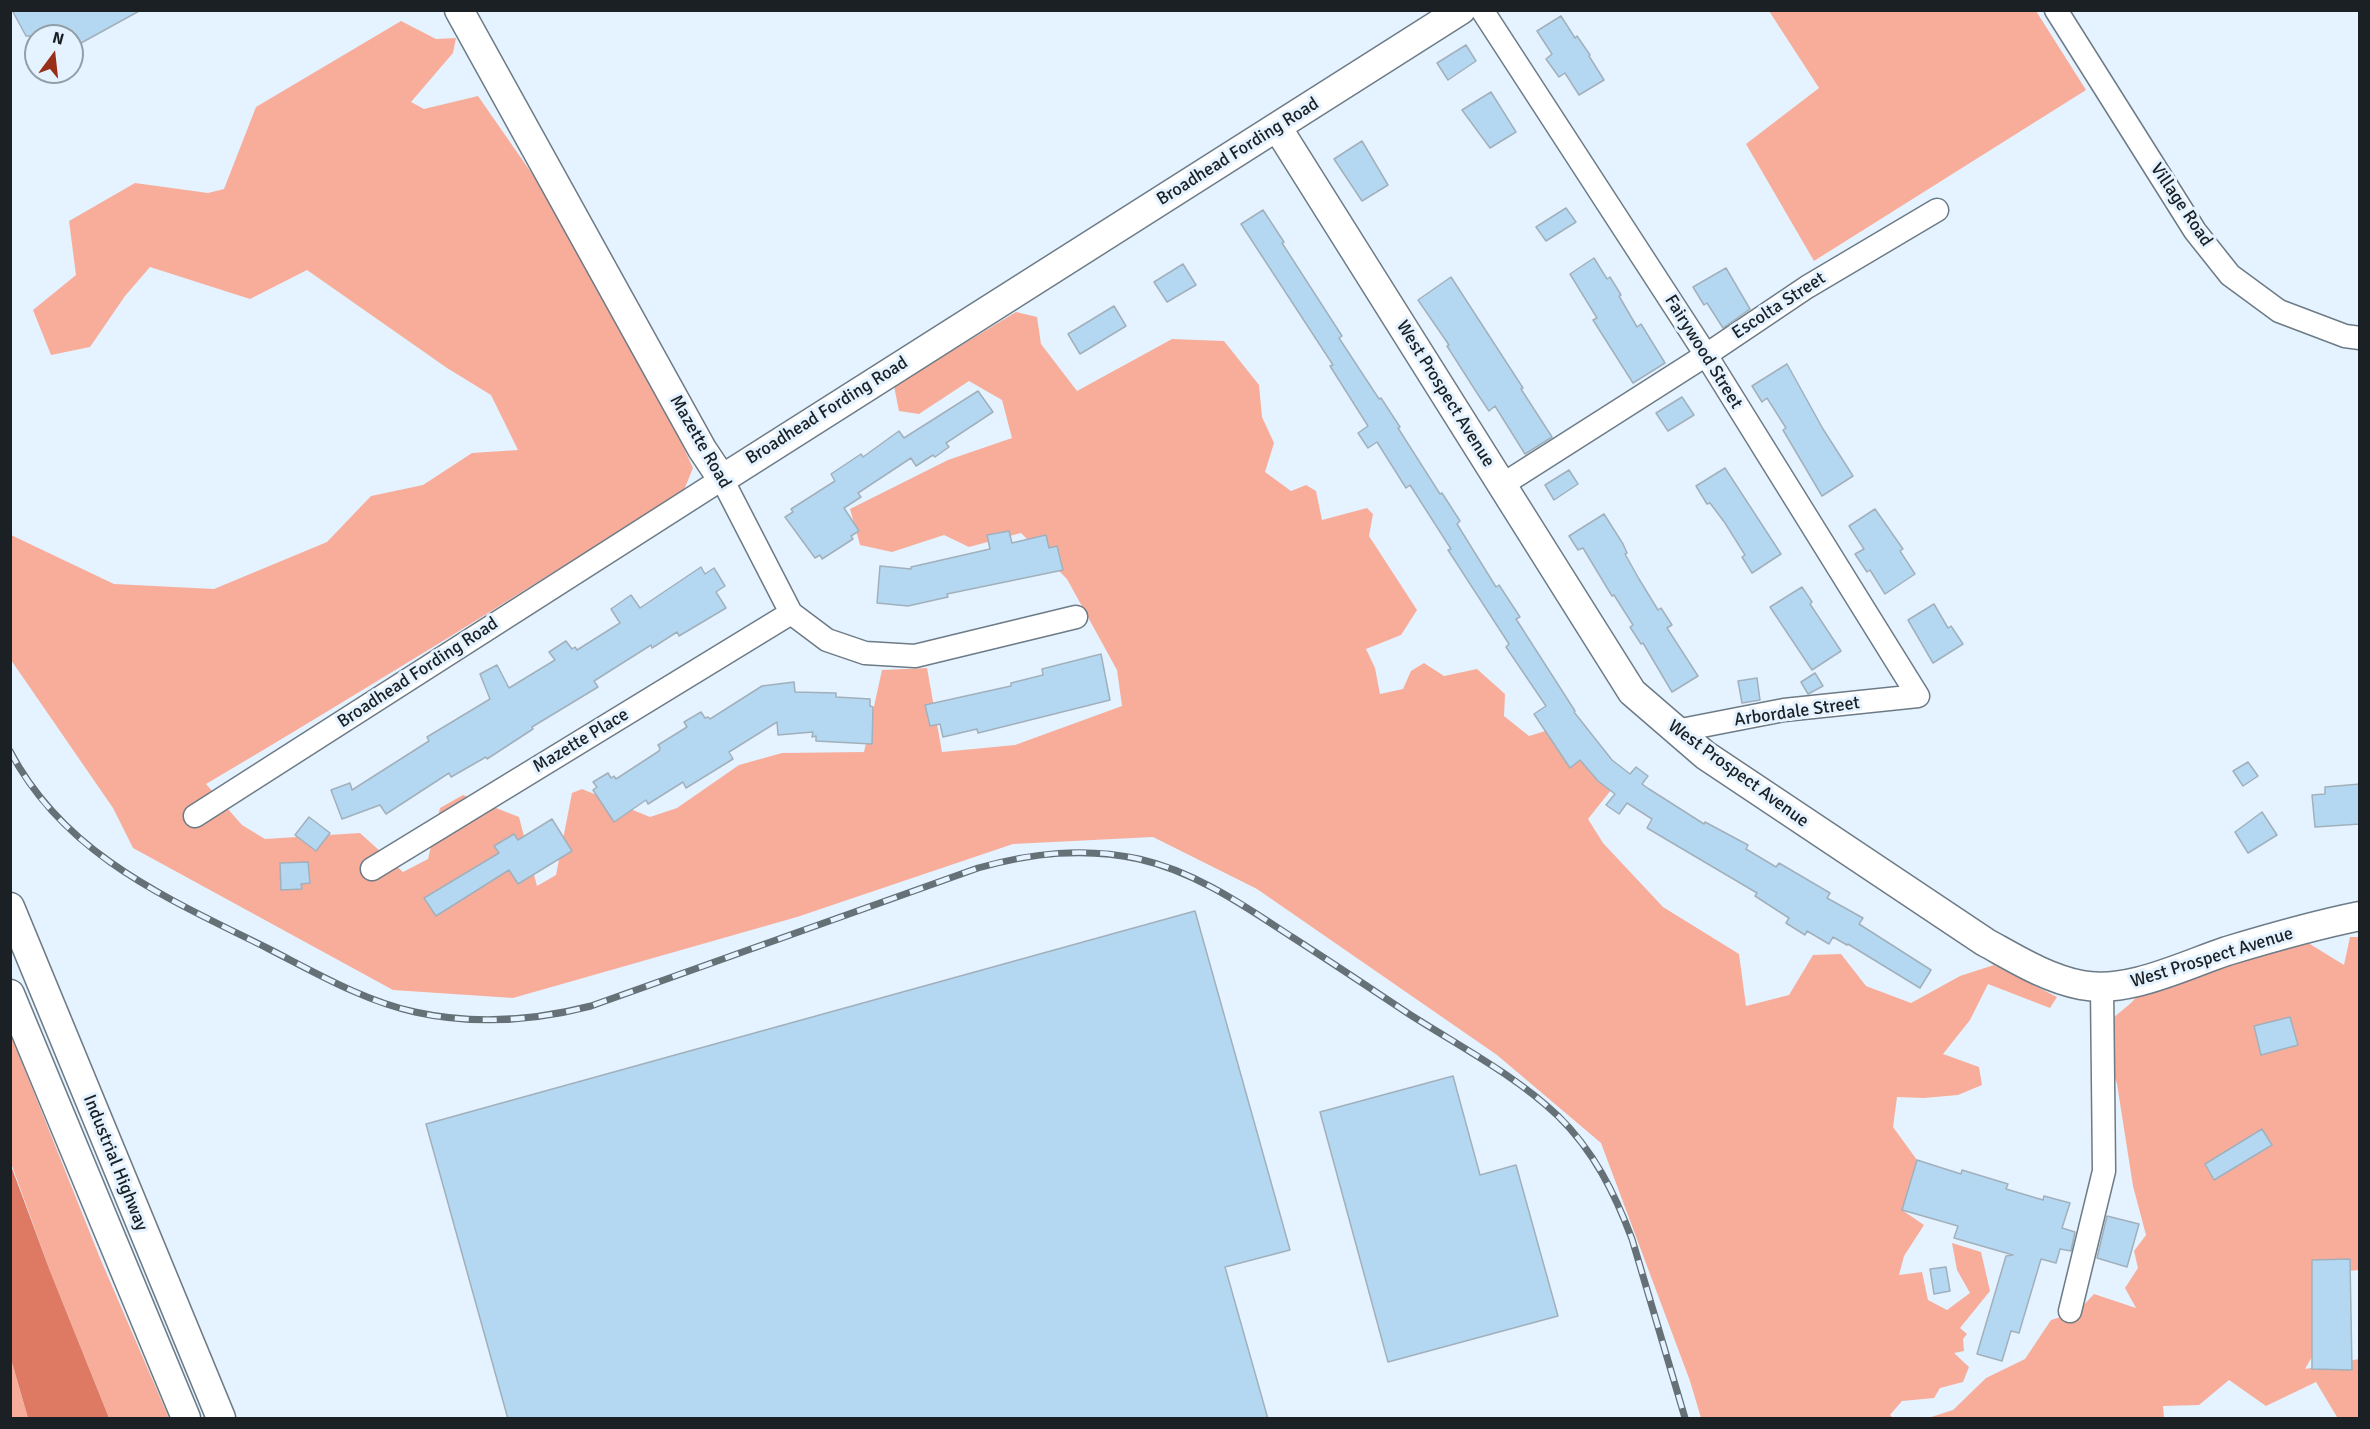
<!DOCTYPE html>
<style>
body{margin:0}
#map{position:relative;width:2370px;height:1429px;overflow:hidden;background:#e4f3ff;font-family:Signika,sans-serif}
canvas{display:block}
.frame{position:absolute;inset:0;border:12px solid #1a2024;pointer-events:none}
.north{position:absolute;left:24px;top:24px;width:60px;height:60px;box-sizing:border-box;background:#e4f3ff;border:2px solid #939fa7;border-radius:50%;rotate:15deg;font-size:16px;font-weight:700;line-height:24px;text-align:center;color:#1a2024}
.north::after{content:'';display:block;margin:auto;width:21px;height:27px;background:#982f19;clip-path:polygon(50% 0,100% 100%,50% 72%,0 100%)}
</style>
<div id="map">
<canvas width="2370" height="1429"></canvas>
<div class="frame"></div>
<div class="north">N</div>
</div>
<script>
const g = document.querySelector('canvas').getContext('2d');
g.lineJoin = 'round';
function fill(path, color) { g.fillStyle = color; g.fill(path, 'evenodd'); }
function stroke(path, color, width, dash) { g.strokeStyle = color; g.lineWidth = width; g.lineCap = dash ? 'butt' : 'round'; g.setLineDash(dash || []); g.stroke(path); }
function drawText(font, color, halo, rows, align = 'center') {
  g.font = font + ' Signika,sans-serif'; g.lineWidth = 6; g.setLineDash([]); g.textBaseline = 'middle'; g.strokeStyle = halo; g.fillStyle = color; for (const [text, x, y, turn = 0] of rows) {
    g.save(); g.translate(x, y); g.rotate((+turn || 0) * Math.PI / 180); g.textAlign = isNaN(turn) ? turn : align; if (halo) g.strokeText(text, 0, 0); g.fillText(text, 0, 0); g.restore();
  }
}
fill(new Path2D(`
 M1769 11H2036L2086 90 1814 261 1746 144 1819 88Z
 M401 21 436 39 456 38 453 53 411 102 424 109 478 96 544 191 664 405 693 468 684 490C526 590 367 689 206 784L242 825 265 839 360 833 403 872 428 859 440 808 463 795 519 817 537 886 556 875 572 793 582 789 650 817 677 808 739 765 782 753 864 752 882 670 927 668 942 752 1015 745 1122 706 1117 670 1067 579 1021 533 969 547 944 535 892 552 860 545 850 509 948 460 1012 438 1002 400 969 381 919 414 899 411 894 386 1016 312 1037 317 1041 344 1077 391 1172 339 1224 341 1259 385 1262 417 1274 443 1265 472 1291 491 1306 485 1316 491 1322 520 1367 508 1373 514 1369 536 1417 610 1401 635 1366 649 1375 668 1380 694 1403 689 1411 671 1424 663 1444 676 1477 669 1505 694 1504 716 1529 736 1565 725 1607 756 1615 785 1588 819 1603 843 1663 907 1739 954 1746 1006 1789 995 1813 955 1841 954 1866 986 1911 1003 1960 976 1994 965 2057 997 2050 1008 1988 984 1970 1020 1943 1054 1979 1067 1982 1085 1958 1095 1924 1098 1897 1097 1893 1127 1917 1160 1902 1210 1924 1225 1904 1256 1899 1275 1922 1272 1928 1300 1947 1310 1970 1293 1957 1270 1952 1243 1981 1252 1990 1291 1960 1328 1967 1334 1963 1339 1964 1351 1954 1353 1969 1367 1963 1382 1940 1388 1934 1398 1902 1401 1890 1415 1893 1418H1701L1690 1381 1601 1143 1497 1055 1257 889 1153 837 1013 844 797 917 513 998 393 990 133 848 113 808 11 660V535L114 584 214 589 327 542 371 496 423 485 472 453 518 450 491 395 447 368 307 270 250 299 150 267 125 296 90 347 51 355 33 310 76 275 69 221 135 183 208 193 224 189 256 107Z
 M2350 937H2359V1270L2317 1274 2325 1334 2305 1369 2359 1359V1418L2337 1417 2316 1382 2266 1406 2229 1380 2199 1405 2163 1406 2164 1418H1928L1953 1410 1986 1378 2025 1359 2051 1320 2077 1312 2094 1294 2136 1308 2125 1288 2138 1268 2134 1251 2146 1235 2133 1186 2117 1084 2110 1061 2107 1023 2131 1003 2154 978 2305 941 2344 965Z
 M11 1035 100 1258 169 1418H109L50 1271 11 1163Z
 M11 1359 28 1418H11Z`), '#f8ad9b');
fill(new Path2D(`
 M10 1163 50 1271 109 1418H28L11 1359Z`), '#de7a64');
const building = new Path2D(`
 M12 10H141L72 48V36H26Z
 M1561 16 1575 38 1577 36 1590 55 1589 56 1604 80 1579 95 1565 73 1559 77 1546 59 1552 54 1537 31Z
 M1466 45 1476 61 1448 80 1437 63Z
 M1491 92 1516 132 1490 148 1462 110Z
 M1362 141 1388 185 1362 201 1334 159Z
 M1566 208 1576 222 1546 241 1536 227Z
 M1263 210 1284 242 1282 243 1342 336 1339 338 1379 399 1381 398 1400 427 1398 428 1440 494 1442 493 1460 521 1457 524 1496 587 1499 585 1520 617 1516 619 1575 711 1574 712 1612 760 1630 774 1636 767 1648 776 1642 784 1649 789 1704 824 1705 822 1748 845 1746 849 1776 867 1779 863 1830 893 1827 898 1863 918 1859 924 1931 970 1920 988 1848 944 1847 945 1833 937 1829 944 1807 931 1805 935 1786 923 1789 918 1755 896 1757 893 1647 828 1652 819 1627 803 1619 814 1606 805 1615 794 1598 781 1580 760 1570 768 1534 714 1546 706 1506 647 1509 644 1448 550 1451 549 1410 485 1406 488 1377 442 1368 448 1358 433 1368 426 1330 366 1333 365 1241 224Z
 M1594 258 1607 279 1610 277 1621 295 1619 296 1637 327 1641 324 1665 363 1633 383 1593 320 1597 318 1570 274Z
 M1183 264 1196 285 1167 302 1154 282Z
 M1726 268 1750 309 1723 328 1707 303 1704 305 1693 287Z
 M1451 277 1523 388 1521 389 1552 437 1525 454 1495 406 1489 411 1477 393 1447 346 1449 345 1418 300Z
 M1114 306 1126 326 1080 354 1068 334Z
 M1787 364 1823 429 1853 476 1822 496 1783 430 1786 428 1767 398 1762 402 1752 386Z
 M978 391 993 412 946 443 949 447 935 457 933 455 916 466 911 458 858 493 861 497 844 508 859 531 851 536 853 539 822 559 820 555 815 558 785 517 793 512 791 509 835 481 831 474 861 454 863 457 899 431 904 438Z
 M1682 397 1694 415 1668 431 1656 413Z
 M1725 468 1781 554 1752 573 1742 557 1745 555 1725 523 1710 503 1707 504 1696 486Z
 M1569 470 1578 484 1554 500 1545 485Z
 M1875 509 1903 549 1900 551 1915 574 1885 594 1870 570 1867 572 1855 554 1864 549 1849 526Z
 M1604 514 1623 544 1627 553 1625 554 1639 579 1658 610 1661 608 1672 625 1667 628 1698 676 1672 692 1643 643 1641 644 1630 627 1633 625 1614 595 1612 596 1583 548 1578 550 1569 536Z
 M1009 531 1012 543 1046 535 1049 548 1057 546 1063 570 947 594 948 597 908 606 877 603 880 566 911 569V567L990 549 987 535Z
 M701 567 705 574 714 568 725 586 716 592 726 608 679 636 677 632 652 648 651 645 594 681 598 687 532 727 533 729 487 759 486 757 451 777 449 773 386 814 380 805 342 819 331 790 350 783 352 790 429 741 427 737 490 699 480 674 497 665 509 688 555 660 549 652 566 641 572 649 575 647 577 650 620 623 611 609 631 595 640 608Z
 M1802 587 1812 602 1810 604 1841 651 1812 670 1770 607Z
 M1934 604 1948 628 1951 626 1963 644 1933 663 1908 620Z
 M1101 654 1110 700 978 733 977 729 943 737 940 724 930 726 925 705 1011 686V683L1043 675 1042 669Z
 M1815 673 1823 686 1808 694 1801 682Z
 M1757 678 1760 700 1742 703 1738 681Z
 M794 682 795 692 836 693V697L870 699V706L873 707 872 744 816 741V736L812 737 813 732 778 735 777 722 729 752 733 759 686 788 683 782 648 804 646 800 614 822 593 790 597 787 593 782 608 773 611 778 614 776 616 779 659 751 660 748 658 745 687 727 684 722 701 712 705 718 708 717 710 719 762 686Z
 M2248 762 2258 776 2243 786 2233 771Z
 M2360 784V824L2315 827 2312 795 2325 794V787Z
 M2262 812 2277 835 2248 853 2235 832Z
 M309 817 330 833 316 851 295 835Z
 M552 819 572 851 518 884 509 870 436 916 424 898 499 853 494 846 514 834 518 840Z
 M308 862 310 883 301 884 302 889 281 890 280 863Z
 M1195 911 1290 1250 1225 1267 1268 1419H508L426 1124Z
 M2290 1017 2298 1045 2261 1055 2254 1026Z
 M1453 1076 1480 1175 1516 1165 1558 1316 1388 1362 1320 1112Z
 M2262 1129 2272 1145 2214 1180 2205 1164Z
 M1917 1160 1961 1174 1962 1170 2008 1184 2006 1189 2043 1200 2044 1196 2070 1203 2062 1228 2075 1232 2071 1251 2060 1249 2056 1263 2041 1259 2019 1333 2011 1331 2002 1361 1977 1354 2006 1256 2013 1255 1954 1238 1958 1226 1902 1210Z
 M2107 1216 2139 1224 2127 1267 2097 1258Z
 M2350 1259 2352 1370 2312 1369V1260Z
 M1946 1267 1950 1291 1934 1294 1930 1269Z`);
fill(building, '#b5d8f2');
stroke(building, '#a1b0bb', 1.5);
const minor = new Path2D(`
 M1482 10 1706 355 1918 696 1784 710 1676 731
 M2056 10 2195 231 2230 275 2279 311 2345 336 2360 338
 M1502 485 1706 355 1807 287 1937 210
 M195 816 722 479 791 613 827 640 865 653 915 656 1076 617
 M372 869 791 613
 M2070 1311 2104 1171 2102 987`);
const tertiary = new Path2D(`
 M459 10 702 449 722 479 1461 10
 M1277 127 1632 692 1705 755 1985 942C2016 959 2046 978 2081 985 2128 994 2182 966 2227 951 2270 938 2315 925 2360 916
 M10 907 221 1418
 M10 994 186 1418`);
stroke(minor, '#6d7b86', 25);
stroke(tertiary, '#6d7b86', 31);
stroke(minor, '#fff', 22);
stroke(tertiary, '#fff', 28);
const rail = new Path2D(`
 M10 751C65 856 169 899 269 949 316 973 364 1001 415 1012 474 1025 533 1021 591 1006L978 868C1032 853 1084 847 1139 859 1196 872 1243 905 1292 937 1331 962 1370 988 1409 1014 1459 1046 1515 1075 1558 1116 1594 1151 1615 1194 1632 1239L1685 1418`);
stroke(rail, '#667077', 7);
stroke(rail, '#e4f3ff', 4.5, [14]);
drawText('18px', '#1a2024', '#e4f3ff', [
 ["Broadhead Fording Road",1238,152,-32],
 ["Village Road",2181,205,56],
 ["Escolta Street",1779,306,-33],
 ["Fairywood Street",1703,352,58],
 ["West Prospect Avenue",1445,394,58],
 ["Broadhead Fording Road",827,411,-32],
 ["Mazette Road",700,442,60],
 ["Broadhead Fording Road",418,673,-33],
 ["Arbordale Street",1797,712,-8],
 ["Mazette Place",581,741,-31],
 ["West Prospect Avenue",1738,774,36],
 ["West Prospect Avenue",2212,958,-17],
 ["Industrial Highway",115,1163,68]
]);
</script>
